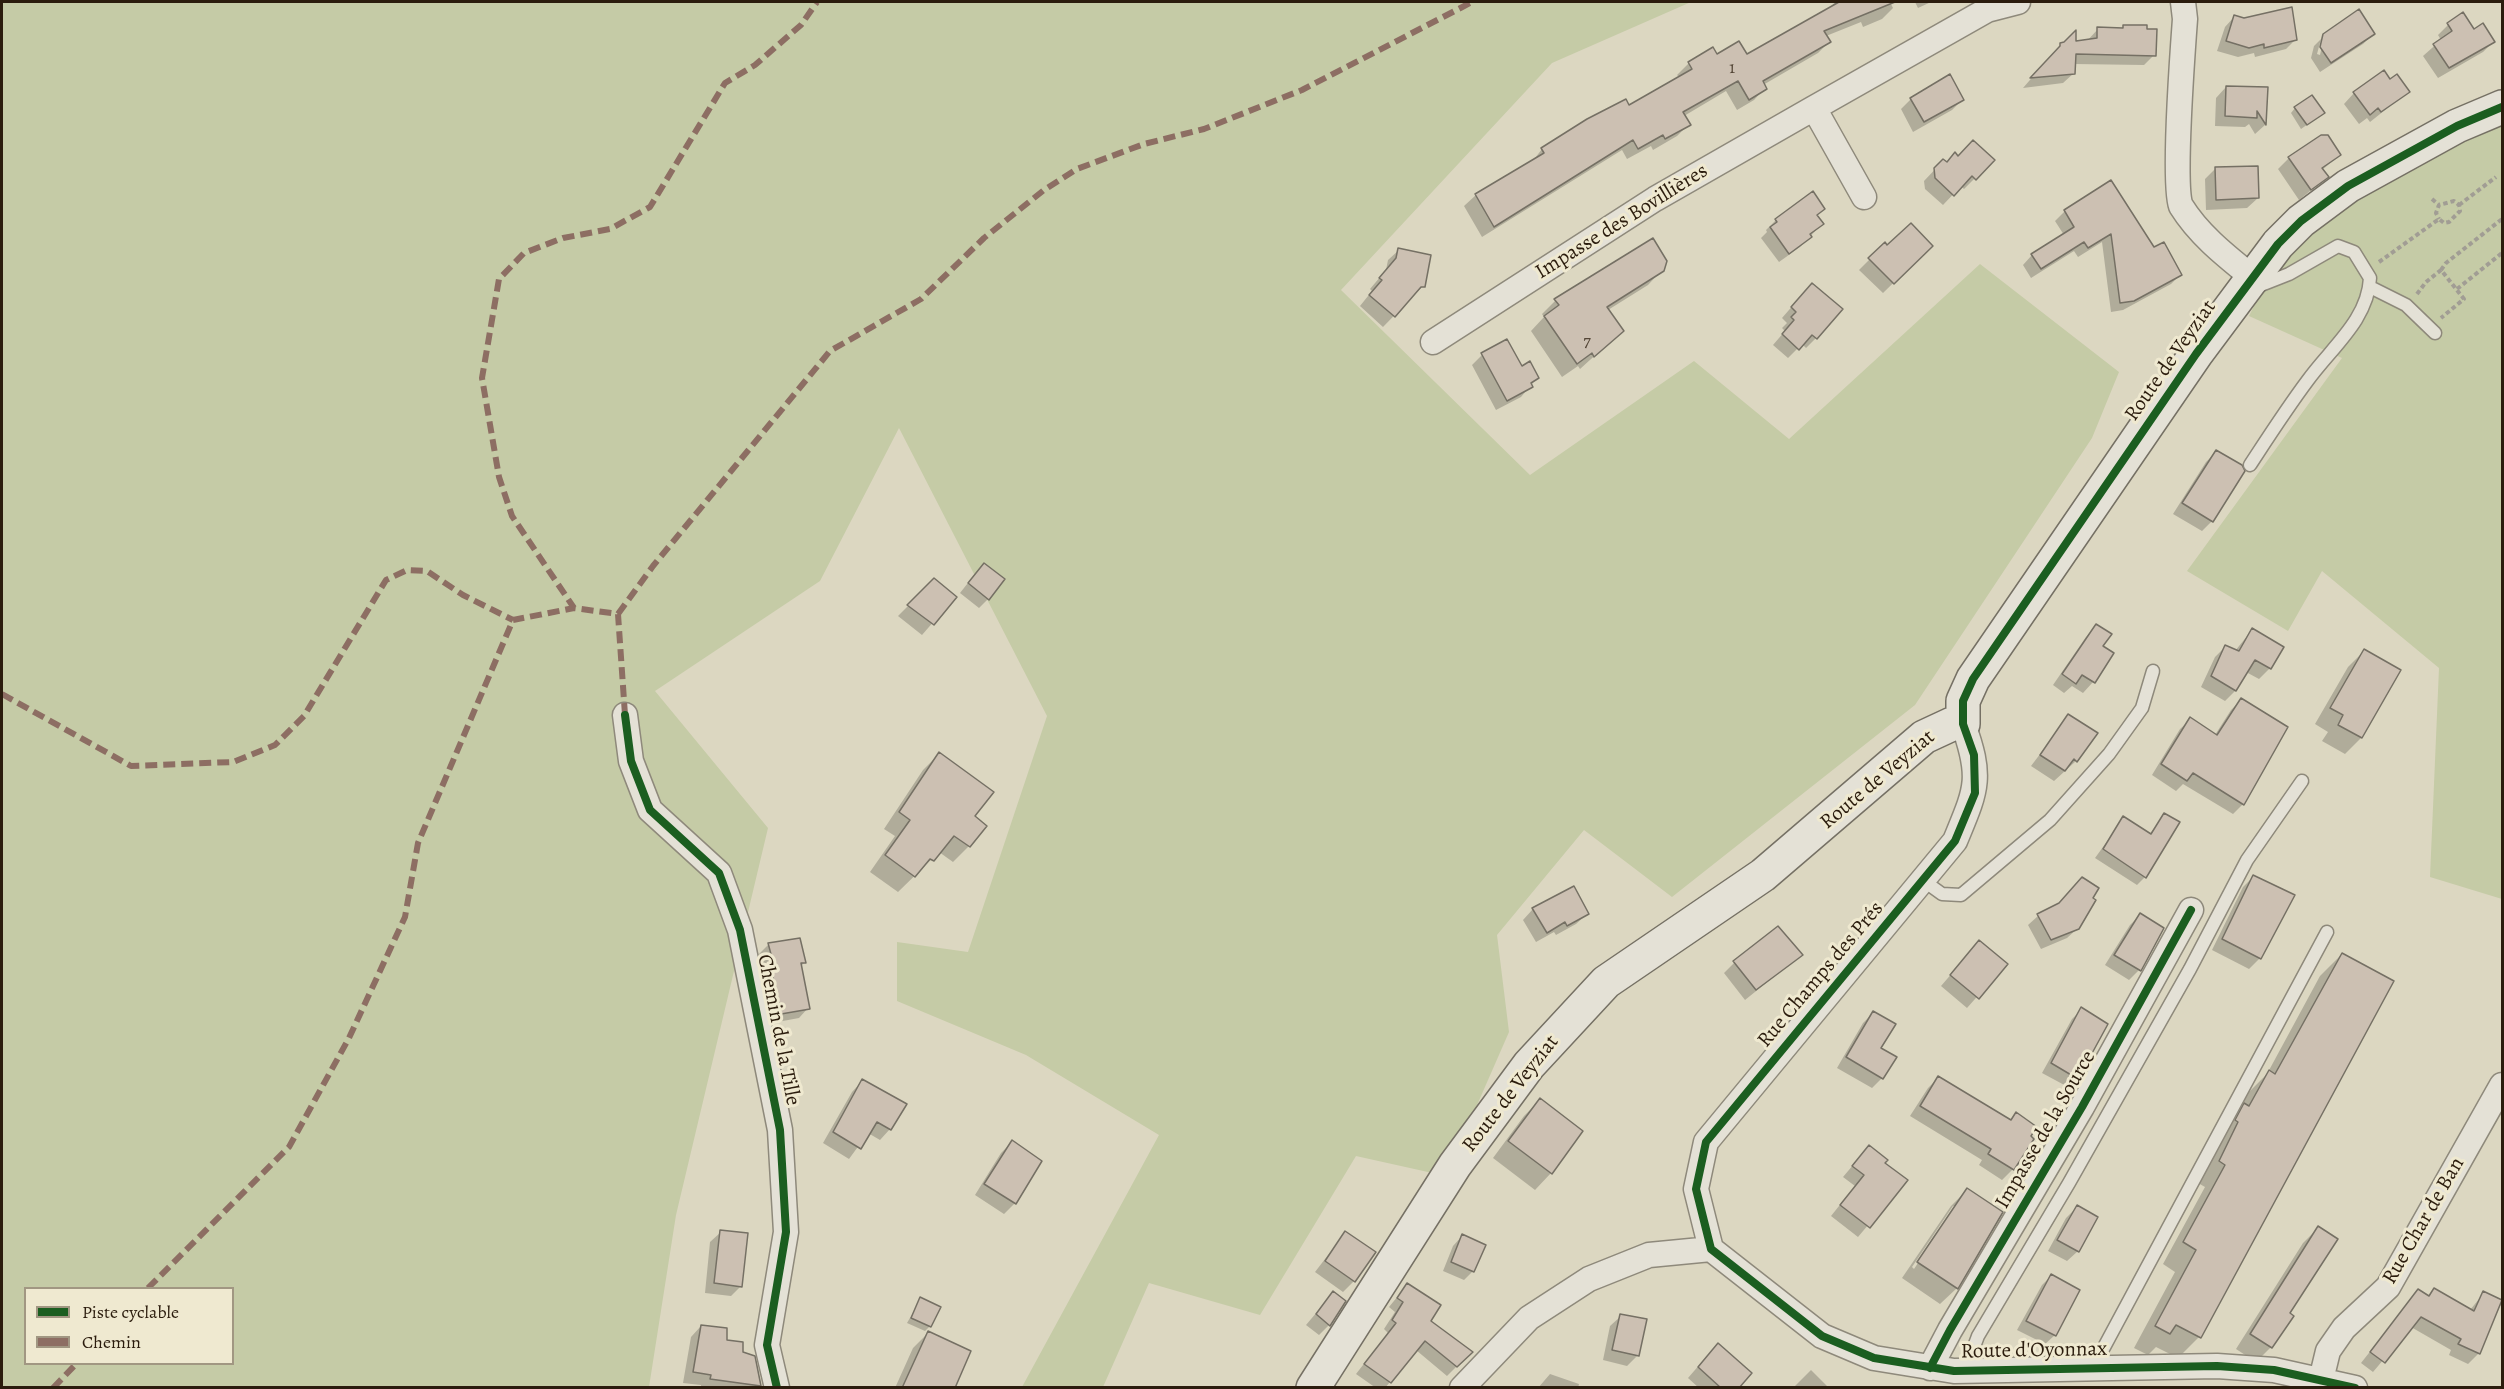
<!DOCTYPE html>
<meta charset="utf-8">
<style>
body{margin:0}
#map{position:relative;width:2504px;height:1389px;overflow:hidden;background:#dcd7c1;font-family:Alegreya,serif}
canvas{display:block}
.frame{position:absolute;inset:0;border:3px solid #2b1c0d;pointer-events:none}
.legend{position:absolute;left:24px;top:1287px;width:210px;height:78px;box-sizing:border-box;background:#efe9d0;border:2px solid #a19782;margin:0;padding:8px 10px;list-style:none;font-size:18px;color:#2b1c0d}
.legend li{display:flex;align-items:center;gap:12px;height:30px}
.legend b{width:30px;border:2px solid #a19782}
</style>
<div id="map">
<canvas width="2504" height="1389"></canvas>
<div class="frame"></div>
<ul class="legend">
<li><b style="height:8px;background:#1b5e20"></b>Piste cyclable</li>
<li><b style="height:8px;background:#8d6e63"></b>Chemin</li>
</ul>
</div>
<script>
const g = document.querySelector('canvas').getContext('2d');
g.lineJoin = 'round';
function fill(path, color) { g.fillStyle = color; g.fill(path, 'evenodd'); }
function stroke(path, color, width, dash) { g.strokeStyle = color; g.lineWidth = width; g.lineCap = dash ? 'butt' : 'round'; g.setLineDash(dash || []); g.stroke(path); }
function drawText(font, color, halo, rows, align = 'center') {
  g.font = font + ' Alegreya,serif'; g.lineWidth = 6; g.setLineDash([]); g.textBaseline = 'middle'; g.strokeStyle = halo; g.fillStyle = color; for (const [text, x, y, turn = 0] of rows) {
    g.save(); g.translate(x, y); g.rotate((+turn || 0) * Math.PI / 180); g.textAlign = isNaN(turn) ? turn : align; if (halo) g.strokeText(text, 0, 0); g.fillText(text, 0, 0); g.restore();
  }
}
fill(new Path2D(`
 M2 2H1691L1552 63 1341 290 1530 475 1694 361 1789 439 1980 264 2119 372 2092 438 1915 705 1672 897 1584 830 1497 935 1509 1032 1446 1176 1356 1156 1260 1315 1149 1283 1103 1387H1022L1159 1135 1026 1055 897 1001V942L968 952 1047 716 899 428 820 581 655 691 768 828 676 1215 649 1387 2 1388ZM26 1288H232V1364H26Z
 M2502 104V899L2430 877 2439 668 2322 571 2288 631 2187 571 2342 358 2249 316 2306 203Z`), '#c5cba6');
fill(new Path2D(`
 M1835 2H1890L1893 8 1882 19 1863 27 1861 22 1826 36 1829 42 1818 53 1763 85 1765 88 1754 100 1737 110 1726 91 1684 116 1689 124 1677 136 1653 150 1651 146 1627 159 1622 150 1482 237 1464 206 1476 195 1532 162 1542 149 1628 107 1680 78 1677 75 1689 63 1717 56H1746L1829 9Z
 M1915 2H1931L1918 8Z
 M2234 17 2296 39 2286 49 2255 57 2254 53 2238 57 2217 51 2225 27Z
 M2448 25 2474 31 2493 42 2483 52 2438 78 2423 56 2441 40 2438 35Z
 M2145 27 2154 55 2144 65 2074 64V73L2063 83 2023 88 2061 44 2087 41 2098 29Z
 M2373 34 2363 44 2320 72 2311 58 2314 46 2321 39 2317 54 2320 55 2324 37Z
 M2390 81 2409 91 2370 122 2367 118 2359 124 2344 104 2354 93Z
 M2226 87 2266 88 2265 125 2255 134 2249 124 2245 127 2215 126 2216 98Z
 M1911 99 1962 100 1952 110 1913 132 1901 109Z
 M2295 108 2318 117 2301 129 2291 113Z
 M1955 155 1975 178 1964 189 1961 186 1943 205 1925 189 1924 181 1943 161 1946 163Z
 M2340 155 2322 170 2327 177 2299 200 2278 169 2289 158Z
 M2215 169 2258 198 2247 208 2206 210 2205 179Z
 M1823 209 1816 216 1822 224 1800 247 1779 262 1761 238 1767 232 1766 230 1776 220Z
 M2065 211 2154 249 2181 274 2171 284 2123 310 2111 312 2102 242 2078 257 2074 251 2031 278 2023 265 2032 255 2064 235 2055 221Z
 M1885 244 1887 247 1931 246 1883 293 1859 270Z
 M1399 250 1423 286 1383 327 1360 306 1372 291 1370 289 1386 270 1388 260Z
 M1662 270 1648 285 1608 310 1622 331 1580 369 1578 366 1562 377 1531 331 1544 317 1542 314 1555 301Z
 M1802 295 1816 338 1806 348 1802 344 1788 358 1773 345 1785 331 1782 328 1787 323 1782 318Z
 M1507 341 1521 368 1537 378 1521 397 1496 410 1472 365 1482 355Z
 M2216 452 2243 471 2212 521 2202 531 2173 514 2206 462Z
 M975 574 988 599 979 608 960 593Z
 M934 580 955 597 922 635 898 616Z
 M2097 626 2101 647 2112 654 2093 682 2083 693 2072 686 2064 693 2053 685 2086 637Z
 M2252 630 2282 648 2270 668 2259 679 2246 672 2235 691 2225 701 2201 687 2215 657 2226 646 2235 651Z
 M2364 651 2398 671 2361 738 2345 754 2322 741 2328 732 2315 724 2348 667Z
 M2241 700 2243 804 2233 814 2183 784 2176 791 2152 775 2180 729 2191 719 2215 735 2231 710Z
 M2069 716 2096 733 2076 761 2054 781 2031 766Z
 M939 754 973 816 969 846 953 862 939 852 898 892 870 872 895 836 884 829 923 770Z
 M2164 815 2145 877 2137 885 2095 858 2124 818 2149 835Z
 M2254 876 2293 896 2260 958 2249 969 2212 950 2243 887Z
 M1533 909 1587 914 1576 924 1556 935 1554 932 1536 942 1523 920Z
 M2140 915 2162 929 2139 970 2129 980 2105 965 2130 925Z
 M2038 916 2078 928 2067 938 2041 949 2028 925Z
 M1979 942 2006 964 1967 1008 1941 986Z
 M769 944 804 963 800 967 808 1008 799 1018 772 1023 760 969 762 967 759 954Z
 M2342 954 2199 1337 2178 1358 2156 1347 2148 1355 2134 1348 2175 1272 2163 1264 2205 1187 2198 1183 2247 1094 2267 1074 2320 976Z
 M1801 955 1745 1000 1724 973 1734 963Z
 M2082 1009 2077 1078 2068 1087 2042 1073 2072 1019Z
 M1873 1013 1882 1078 1872 1088 1837 1068 1863 1023Z
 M1938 1078 2009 1121 2016 1114 2013 1169 2002 1180 1979 1165 1982 1160 1910 1116 1928 1088Z
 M862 1081 890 1129 880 1140 868 1133 849 1159 823 1143 852 1092Z
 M1540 1100 1581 1132 1551 1173 1535 1190 1493 1158 1524 1116Z
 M1012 1142 1040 1161 1015 1203 1004 1214 975 1195 1001 1153Z
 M1859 1158 1883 1163 1906 1180 1858 1237 1831 1216 1855 1186 1843 1177Z
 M1967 1190 1957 1288 1940 1304 1902 1278 1951 1206ZM1953 1206H1956L1914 1269 1912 1267Z
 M2077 1207 2078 1251 2067 1261 2048 1251 2066 1218Z
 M2318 1228 2288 1314 2271 1347 2256 1362 2236 1349 2303 1243Z
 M721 1232 741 1286 731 1296 705 1293 710 1242Z
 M1345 1233 1354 1281 1343 1292 1315 1272Z
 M1462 1236 1473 1271 1464 1280 1443 1271 1453 1246Z
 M2051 1276 2055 1335 2045 1344 2017 1330 2042 1285Z
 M1407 1285 1429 1321 1471 1352 1447 1376 1416 1350 1385 1388H1376L1356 1374 1388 1333 1384 1329 1395 1312 1389 1307Z
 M2434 1290 2470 1310 2484 1293 2502 1302 2479 1353 2468 1364 2449 1355 2451 1350 2411 1327 2373 1372 2361 1363 2418 1291 2427 1297Z
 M1333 1293 1329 1325 1319 1335 1306 1325Z
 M921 1299 930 1326 925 1331 907 1323Z
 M1621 1316 1638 1355 1627 1366 1603 1360 1610 1326Z
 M701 1326 741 1354 753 1355 759 1388H701V1385L683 1383 691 1337Z
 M928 1333 953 1388H895L913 1348Z
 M1707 1356 1737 1388H1699L1688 1378Z
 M1811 1370 1829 1388H1793Z
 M1550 1374 1579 1384 1578 1388H1538Z`), '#0003');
const building = new Path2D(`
 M1839 2H1895L1824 31 1831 42 1763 81 1767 89 1749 100 1738 81 1683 112 1691 125 1665 139 1663 135 1638 149 1633 140 1494 227 1475 194 1544 153 1541 148 1587 119 1626 99 1629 105 1692 69 1688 62 1713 47 1717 54 1739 41 1747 54Z
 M2292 7 2297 40 2264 48V44L2249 48 2226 41 2234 15 2244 18Z
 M2359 9 2375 34 2331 63 2320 47 2323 34Z
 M2463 12 2474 29 2483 23 2495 42 2449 68 2433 44 2452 31 2447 23Z
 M2123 25H2147V29H2157L2156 56 2076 54 2075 74 2030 78 2060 46V43L2064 42 2076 30V41L2097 38V27L2123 28Z
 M2384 70 2390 79 2397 74 2410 92 2381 112 2378 108 2370 115 2353 92Z
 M1950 74 1964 100 1924 122 1910 98Z
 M2226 86 2268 87 2266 125 2257 111V118L2225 116Z
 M2312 95 2325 113 2307 125 2294 107Z
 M2321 135H2328L2341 155 2322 168 2329 177 2311 190 2288 157Z
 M1973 140 1995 160 1976 180 1972 176 1954 196 1935 178 1934 168 1943 159 1947 162 1955 152 1958 156Z
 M2258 166 2259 198 2216 200 2215 167Z
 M2111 180 2154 247 2164 242 2182 275 2134 301 2120 303 2111 234 2088 248 2084 242 2041 269 2031 254 2074 227 2064 210Z
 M1813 191 1825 209 1817 215 1824 224 1810 234 1812 237 1789 254 1770 227 1777 222 1775 219Z
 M1911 223 1933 246 1894 284 1868 258 1885 242 1887 245Z
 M1653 238 1667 261 1664 271 1607 307 1624 331 1594 357 1592 353 1577 364 1544 316 1559 305 1554 299Z
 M1398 248 1431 255 1425 287H1421L1395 317 1369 295 1382 280 1379 278 1396 258Z
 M1812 283 1843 309 1817 339 1812 335 1799 350 1782 334 1794 320 1791 317 1796 312 1791 307Z
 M1507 339 1522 366 1530 361 1539 378 1531 383 1533 387 1507 401 1481 353Z
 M2216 450 2242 465 2245 471 2213 522 2182 503Z
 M984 563 1005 579 989 600 968 583Z
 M934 578 957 597 934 625 907 605Z
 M2096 624 2112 634 2103 646 2114 653 2095 683 2082 675 2076 684 2062 674Z
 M2252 628 2284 647 2271 669 2255 660 2236 691 2211 676 2225 645 2239 651Z
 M2364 649 2401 670 2362 738 2338 725 2343 715 2330 708Z
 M2241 698 2288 727 2244 805 2193 773 2187 781 2161 764 2190 717 2217 735Z
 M2068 714 2098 733 2077 762 2074 759 2065 771 2040 755Z
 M939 752 994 792 975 816 987 826 970 847 954 836 934 861 930 859 915 877 885 855 910 820 899 812Z
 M2164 813 2180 822 2146 878 2103 849 2123 816 2151 834Z
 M2253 875 2295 895 2261 959 2222 939Z
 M2082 877 2099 888 2093 898 2096 900 2079 929 2051 940 2037 914 2059 903Z
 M1574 886 1589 914 1567 926 1565 922 1547 933 1532 908Z
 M2140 913 2164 928 2141 971 2114 955Z
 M1778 926 1803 955 1756 990 1733 961Z
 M800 938 806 963H801L810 1009 781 1014 769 959 772 958 768 943Z
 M1979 940 2008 964 1979 999 1950 975Z
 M2342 953 2394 981 2201 1338 2176 1325 2170 1334 2155 1326 2196 1250 2183 1242 2225 1165 2219 1161 2238 1122 2235 1120 2244 1103 2249 1106 2269 1070 2275 1074Z
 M2081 1007 2108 1024 2078 1079 2051 1063Z
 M1873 1011 1896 1024 1881 1048 1897 1057 1883 1079 1846 1057Z
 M1938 1076 2011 1120 2016 1112 2037 1127 2031 1136 2034 1139 2014 1170 1988 1154 1991 1149 1920 1106Z
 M862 1079 907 1104 891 1130 877 1122 861 1149 833 1132Z
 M1540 1098 1583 1131 1552 1174 1508 1141Z
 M1012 1140 1042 1161 1016 1204 984 1184Z
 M1869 1145 1888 1160 1885 1163 1908 1180 1870 1228 1840 1205 1864 1175 1852 1166Z
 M1967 1188 2003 1212 1958 1289 1917 1262Z
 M2077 1205 2098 1217 2079 1252 2057 1240Z
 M2318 1226 2338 1239 2290 1313 2294 1316 2272 1348 2250 1334Z
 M720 1230 748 1233 742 1287 714 1283Z
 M1345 1231 1376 1252 1355 1282 1325 1261Z
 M1462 1234 1486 1245 1474 1272 1451 1262Z
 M2051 1274 2080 1290 2056 1336 2026 1321Z
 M1407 1283 1441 1305 1431 1321 1473 1352 1457 1367 1425 1341 1391 1383 1364 1364 1396 1323 1392 1320 1403 1302 1397 1298Z
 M2434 1288 2474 1311 2483 1291 2502 1300 2480 1354 2458 1344 2461 1339 2421 1317 2385 1363 2370 1352 2418 1289 2429 1296Z
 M1333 1291 1346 1301 1330 1326 1316 1314Z
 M920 1297 941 1307 931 1327 911 1318Z
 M1620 1314 1647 1319 1639 1356 1612 1350Z
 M701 1325 727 1328V1340L743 1342V1352L755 1356 761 1386 710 1379 711 1375 693 1372Z
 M928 1331 971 1351 955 1388H902Z
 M1718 1343 1752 1373 1739 1388H1721L1698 1367Z`);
fill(building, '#ccc0b2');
stroke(building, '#757064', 1.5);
const lane = new Path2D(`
 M2370 287 2406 305 2435 333
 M2250 465C2269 436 2287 408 2308 380 2331 348 2368 320 2370 278L2354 252 2338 246 2289 274 2256 287
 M1924 881 1942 894 1961 895 2050 820 2109 754 2142 708 2153 671
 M2098 1368 2102 1351 2327 932
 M1965 1371 1978 1336 2069 1183 2190 969 2247 860 2302 781`);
const street = new Path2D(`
 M2183 2 2185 19C2183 46 2172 192 2181 206 2199 235 2226 256 2252 277
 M1864 197 1814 108 1987 10 2018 2
 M1433 342 1655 199 1814 108
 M625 715 631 761 650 810 719 873 740 930 780 1130 786 1232 767 1345 777 1388
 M1711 1249 1822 1336 1874 1358 1954 1371 2217 1366 2274 1370 2355 1388
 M1711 1249 1696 1189 1706 1142 1955 841C1976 790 1983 779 1963 724
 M1930 1368 1950 1330 2082 1107 2191 910
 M2321 1380 2328 1351 2344 1328 2388 1287 2502 1085
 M1462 1388 1529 1318 1589 1279 1649 1255 1711 1249`);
const secondary = new Path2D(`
 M1313 1388 1455 1165 1529 1065 1606 982 1763 875 1924 737 1952 724H1963V701L1973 679 2196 354 2278 244 2301 221 2348 186 2457 126 2502 107`);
stroke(lane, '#8e897b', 15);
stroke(street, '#8e897b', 27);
stroke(secondary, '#757064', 36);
stroke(new Path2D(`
 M2432 199 2439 205
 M2459 205 2496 177
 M2379 262 2439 219 2444 223 2449 222 2460 211 2459 205 2454 201 2439 205 2436 213 2439 219
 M2441 270 2446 263 2502 219
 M2457 289 2502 253
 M2417 294 2426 282 2441 270 2464 299 2441 318`), '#a19d94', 4, [4.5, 3]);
stroke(lane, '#e4e1d6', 12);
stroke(street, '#e4e1d6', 24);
stroke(secondary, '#e4e1d6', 33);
stroke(new Path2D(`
 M618 614 653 566 830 351 921 299 984 238 1044 190 1077 169 1144 144 1204 129 1302 90 1472 2
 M2 694 131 766 233 762 275 745 304 716 386 580 407 570 427 571 463 595 513 620
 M625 715 618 614 574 608 512 516 499 477 482 378 499 279 524 253 563 238 610 229 650 207 725 83 755 65 801 25 817 2
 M148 1288 289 1147 349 1038 405 917 418 843 513 620 574 608
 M53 1388 76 1364`), '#8d6e63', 6, [12, 6]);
stroke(new Path2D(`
 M625 715 631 761 650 810 719 873 740 930 780 1130 786 1232 767 1345 777 1388
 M1930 1368 1950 1330 2082 1107 2191 910
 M2355 1388 2274 1370 2217 1366 1954 1371 1874 1358 1822 1336 1711 1249 1696 1189 1706 1142 1955 841 1975 793 1974 755 1963 724V701L1973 679 2196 354 2278 244 2301 221 2348 186 2457 126 2502 107`), '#1b5e20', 8);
drawText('18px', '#534536', null, [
 ["1",1732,69],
 ["7",1587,342]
]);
drawText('21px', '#2b1c0d', '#efe9d0', [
 ["Impasse des Bovillières",1622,222,-32],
 ["Route de Veyziat",2171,361,-55],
 ["Route de Veyziat",1878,780,-40],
 ["Rue Champs des Prés",1821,975,-50],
 ["Chemin de la Tille",778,1030,79],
 ["Route de Veyziat",1511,1094,-52],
 ["Impasse de la Source",2046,1130,-60],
 ["Rue Char de Ban",2424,1221,-60],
 ["Route d'Oyonnax",2034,1351,-1]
]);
</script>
